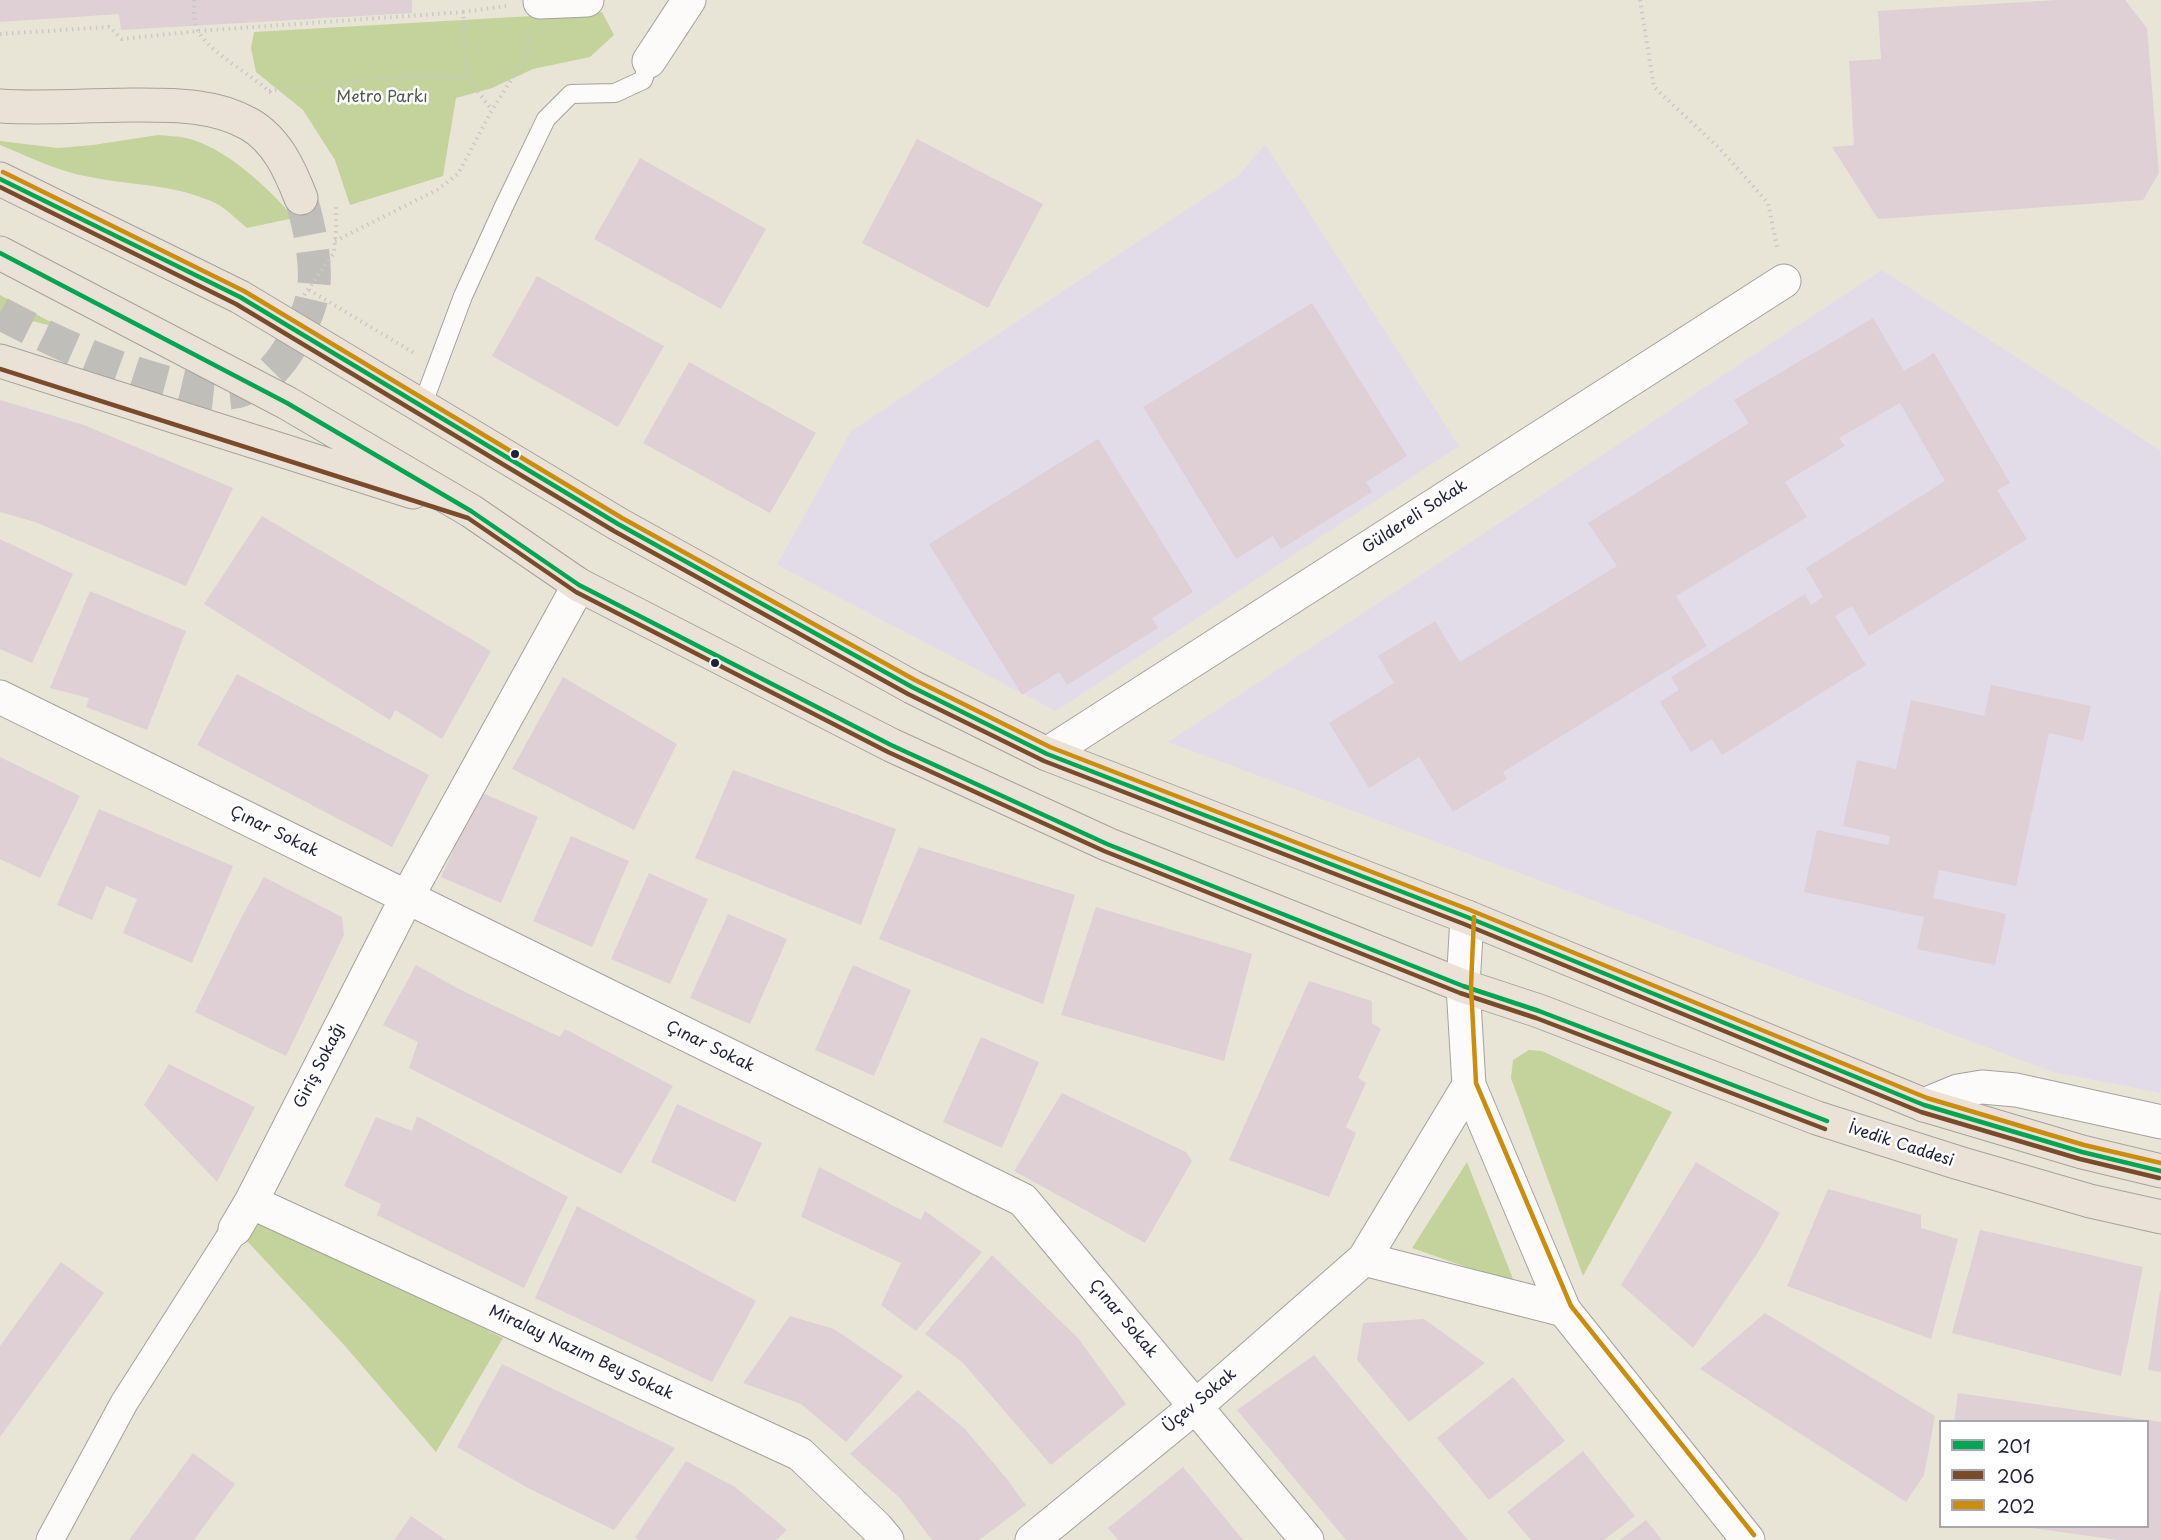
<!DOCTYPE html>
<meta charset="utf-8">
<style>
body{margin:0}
#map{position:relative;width:2161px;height:1540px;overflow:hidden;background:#e8e5d7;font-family:"Playpen Sans",sans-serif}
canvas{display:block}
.legend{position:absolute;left:1939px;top:1420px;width:210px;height:108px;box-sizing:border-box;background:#fff;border:2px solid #a7a7b1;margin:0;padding:8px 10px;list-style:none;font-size:18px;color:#22223b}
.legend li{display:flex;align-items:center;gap:12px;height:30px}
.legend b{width:30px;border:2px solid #a7a7b1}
</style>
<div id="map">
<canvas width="2161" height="1540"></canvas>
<ul class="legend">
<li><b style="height:8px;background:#00a651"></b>201</li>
<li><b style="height:8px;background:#7a4b2a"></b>206</li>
<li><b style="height:8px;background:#cc8c0c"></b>202</li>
</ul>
</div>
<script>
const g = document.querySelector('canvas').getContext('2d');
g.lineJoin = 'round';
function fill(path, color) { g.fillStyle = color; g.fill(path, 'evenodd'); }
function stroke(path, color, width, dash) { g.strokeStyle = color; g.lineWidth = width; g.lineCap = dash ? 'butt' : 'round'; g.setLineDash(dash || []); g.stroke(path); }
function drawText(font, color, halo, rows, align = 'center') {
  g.font = font + ' "Playpen Sans",sans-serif'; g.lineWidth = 5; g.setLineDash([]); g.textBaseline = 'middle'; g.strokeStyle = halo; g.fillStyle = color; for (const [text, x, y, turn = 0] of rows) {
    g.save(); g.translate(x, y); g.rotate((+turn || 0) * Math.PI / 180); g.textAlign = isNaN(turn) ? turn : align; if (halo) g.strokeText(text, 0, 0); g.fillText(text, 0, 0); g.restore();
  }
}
fill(new Path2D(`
 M1265 144 1459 446 1056 711 777 565 851 431 1239 175Z
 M1882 270 2161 451V1093L2053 1072 1168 742Z`), '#e2dce8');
fill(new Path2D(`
 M602 12 614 35 590 57 533 69 492 88 456 98 443 176 350 205 335 160 303 110 256 72 251 48 254 32Z
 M158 135C167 136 177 136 186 138 225 147 269 188 294 218L247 228C238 221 229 211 219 205 179 184 134 186 90 177 59 172 29 157 0 145V141L58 148 93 145Z
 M0 295 64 329 0 313Z
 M1529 1050 1542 1051 1672 1112 1583 1276 1511 1078 1513 1060Z
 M1467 1162 1515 1284 1412 1248Z
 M263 1218 503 1338 436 1452 345 1346 247 1241Z`), '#c4d29c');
fill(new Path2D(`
 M0 0H412V13L121 30 119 14 0 22Z
 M2057 0H2125L2147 28 2159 173 2143 200 1878 219 1832 147 1854 145 1849 61 1881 59 1878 11Z
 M917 139 1043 204 988 308 862 243Z
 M640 158 766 229 721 309 594 239Z
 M537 276 664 346 618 427 492 356Z
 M1312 303 1407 456 1366 482 1372 492 1281 549 1273 536 1236 559 1143 407Z
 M1873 318 1904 371 1934 353 2010 483 1997 490 2027 539 1869 636 1852 606 1835 616 1866 665 1722 755 1712 739 1691 752 1660 702 1679 690 1671 677 1805 594 1811 605 1823 597 1806 568 1945 481 1900 403 1839 438 1845 446 1785 482 1807 517 1676 596 1707 646 1503 772 1507 779 1453 812 1419 757 1369 788 1329 723 1394 683 1378 656 1435 621 1460 662 1617 566 1588 523 1749 423 1734 400Z
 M689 362 816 433 770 513 643 443Z
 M0 400 84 425 233 488 186 586 35 522 0 512Z
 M1098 439 1193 592 1152 618 1158 628 1067 685 1059 672 1022 695 929 544Z
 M262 516 491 651 442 739 395 710 390 720 204 604Z
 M0 539 73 574 32 663 0 649Z
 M90 591 186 631 147 730 86 707 89 698 50 688Z
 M237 674 429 775 392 847 197 745Z
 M563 677 677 744 634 830 512 769Z
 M1991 685 2091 706 2083 741 2049 733 2016 886 1939 870 1933 898 2006 914 1995 965 1917 949 1924 917 1804 892 1817 830 1888 845 1890 836 1843 826 1857 760 1896 769 1911 700 1984 716Z
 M0 757 80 796 40 878 0 859Z
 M733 770 896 829 861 925 695 858Z
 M480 792 538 817 501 903 441 877Z
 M99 809 233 866 192 963 123 933 137 899 106 886 92 920 57 905Z
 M571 836 629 861 592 947 533 921Z
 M919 847 1075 895 1043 1004 879 939Z
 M649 873 708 899 670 984 611 959Z
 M264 877 342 917 344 935 286 1056 195 1012 240 920Z
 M1096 907 1252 954 1224 1061 1061 1015Z
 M728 914 787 939 750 1024 690 998Z
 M416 965 459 989 560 1037 565 1029 673 1086 621 1174 409 1068 418 1042 383 1025Z
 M853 965 911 990 874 1076 815 1050Z
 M1309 981 1372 1001V1023L1381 1029 1358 1078 1366 1083 1346 1127 1356 1133 1329 1197 1229 1160Z
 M981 1037 1039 1062 1002 1148 943 1122Z
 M169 1064 255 1107 217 1182 144 1105Z
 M1062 1093 1186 1152 1192 1161 1145 1243 1014 1171Z
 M677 1104 762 1143 735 1202 651 1162Z
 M417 1116 568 1197 524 1288 377 1215 381 1204 344 1186 376 1117 412 1131Z
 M1696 1162 1780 1213 1757 1254 1693 1348 1621 1285Z
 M819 1167 921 1220 925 1211 982 1252 916 1331 881 1305 901 1263 801 1217Z
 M1828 1189 1921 1215V1228L1958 1239 1931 1339 1787 1286Z
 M577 1206 756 1301 712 1382 535 1298Z
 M1980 1230 2143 1267 2121 1376 1952 1333Z
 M992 1255 1078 1338 1126 1404 1051 1465 963 1363 925 1334Z
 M61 1262 104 1293 0 1437V1346Z
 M2160 1291H2161V1372L2148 1370Z
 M1765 1313 1935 1416 1924 1475 1906 1502 1700 1369Z
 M790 1316 834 1329 903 1376 846 1442 801 1404 743 1383Z
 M1424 1319 1485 1363 1409 1422 1357 1360 1363 1323Z
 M1314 1355 1468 1540H1346L1237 1410Z
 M502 1364 675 1448 614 1530 526 1487 457 1447Z
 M1513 1377 1565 1441 1489 1500 1437 1438Z
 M918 1390 965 1429 1006 1478 1026 1505 979 1540H932L900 1498 850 1454Z
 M1958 1393 2146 1420V1422H1954Z
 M2148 1420 2161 1422V1540H2118L2032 1528 2148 1526Z
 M1583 1451 1635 1516 1604 1540H1531L1507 1512Z
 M193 1453 235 1484 194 1540H129Z
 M686 1461 735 1487 787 1530 776 1540H638L635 1538Z
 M1183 1467 1243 1540H1118L1108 1528Z
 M411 1516 446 1540H394Z
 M1646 1520 1662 1540H1620Z`), '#ded0d5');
stroke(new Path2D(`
 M0 313C58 344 118 371 182 386 199 391 218 396 236 392 265 384 281 364 295 339 302 325 309 312 312 297 319 267 309 226 301 198`), '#c0beb8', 33, [33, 16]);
const service = new Path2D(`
 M422 406 463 296 505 204 546 119 571 94 615 93 643 80 649 61`);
const pedestrian = new Path2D(`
 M50 1540 124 1403 235 1229`);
const minor = new Path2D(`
 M649 61 689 0
 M0 697 1023 1200 1307 1540
 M1047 754 1784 281
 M251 1202 800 1454 877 1528 887 1540
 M235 1229 251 1202 407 897 579 585
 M1364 1259 1564 1310
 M1032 1540 1196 1406 1364 1259 1469 1085`);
const tertiary = new Path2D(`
 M540 2 587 0
 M1467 917 1463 986 1469 1085 1564 1310 1748 1540
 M1924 1105 1958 1091 1982 1087 2016 1090 2161 1122`);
const primary = new Path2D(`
 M0 106C44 109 89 105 133 105 172 105 214 104 249 124 277 140 290 170 301 198
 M0 179 240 297 618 524 912 687 1047 754 1467 917 1924 1105 2082 1152 2161 1171
 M0 253 287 403 471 511 579 585 891 745 1107 844 1463 986 1539 1011 1817 1118 1959 1163 2090 1201 2161 1217
 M0 361 413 492`);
stroke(service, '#a3a29d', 20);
stroke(pedestrian, '#a3a29d', 29);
stroke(minor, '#a3a29d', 35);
stroke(tertiary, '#a3a29d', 35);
stroke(primary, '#a3a29d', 35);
stroke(new Path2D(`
 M194 0C194 8 194 16 195 23 201 50 255 75 274 96
 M1640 0 1654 87 1720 149 1768 203 1777 247
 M463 12 507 6
 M0 34 109 27 122 39 199 31 463 12 467 77 492 110
 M269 91 408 76 467 77
 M335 241 437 190 458 174 492 110 524 60 531 35
 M309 290 414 353
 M304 295 334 253 336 229V207`), '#c9c9c8', 4, [1.5, 4.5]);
stroke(service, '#fcfbf9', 18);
stroke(pedestrian, '#fcfbf9', 27);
stroke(minor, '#fcfbf9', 33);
stroke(tertiary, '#fcfbf9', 33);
stroke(primary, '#eae2d6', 33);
stroke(new Path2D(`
 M0 179 240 297 618 524 912 687 1047 754 1467 917 1924 1105 2082 1152 2161 1171
 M0 253 287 403 471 511 579 585 891 745 1107 844 1463 986 1539 1011 1827 1121`), '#00a651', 4.5);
stroke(new Path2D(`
 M0 187 236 304 614 531 908 694 1044 761 1464 924 1921 1112 2080 1159 2159 1178
 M0 369 468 518 576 592 888 752 1104 851 1460 993 1536 1018 1825 1129`), '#7a4b2a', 4.5);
stroke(new Path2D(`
 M3 172 244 291 622 518 915 680 1050 747 1470 910 1927 1098 2084 1145 2161 1163
 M1474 917 1471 986 1476 1083 1571 1306 1754 1535`), '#cc8c0c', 4.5);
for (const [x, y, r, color] of [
 [515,454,5,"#22223b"],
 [715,663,5,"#22223b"]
]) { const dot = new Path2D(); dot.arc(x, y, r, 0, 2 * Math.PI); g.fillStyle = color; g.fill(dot); stroke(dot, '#fff', 2); }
drawText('16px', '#505a4c', '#fff', [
 ["Metro Parkı",382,98]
]);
drawText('16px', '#22223b', '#fff', [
 ["Güldereli Sokak",1415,517,-33],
 ["Çınar Sokak",274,832,26],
 ["Çınar Sokak",710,1047,26],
 ["Giriş Sokağı",320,1066,-63],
 ["İvedik Caddesi",1901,1145,18],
 ["Çınar Sokak",1123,1319,50],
 ["Miralay Nazım Bey Sokak",581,1353,25],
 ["Üçev Sokak",1200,1401,-40]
]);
</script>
